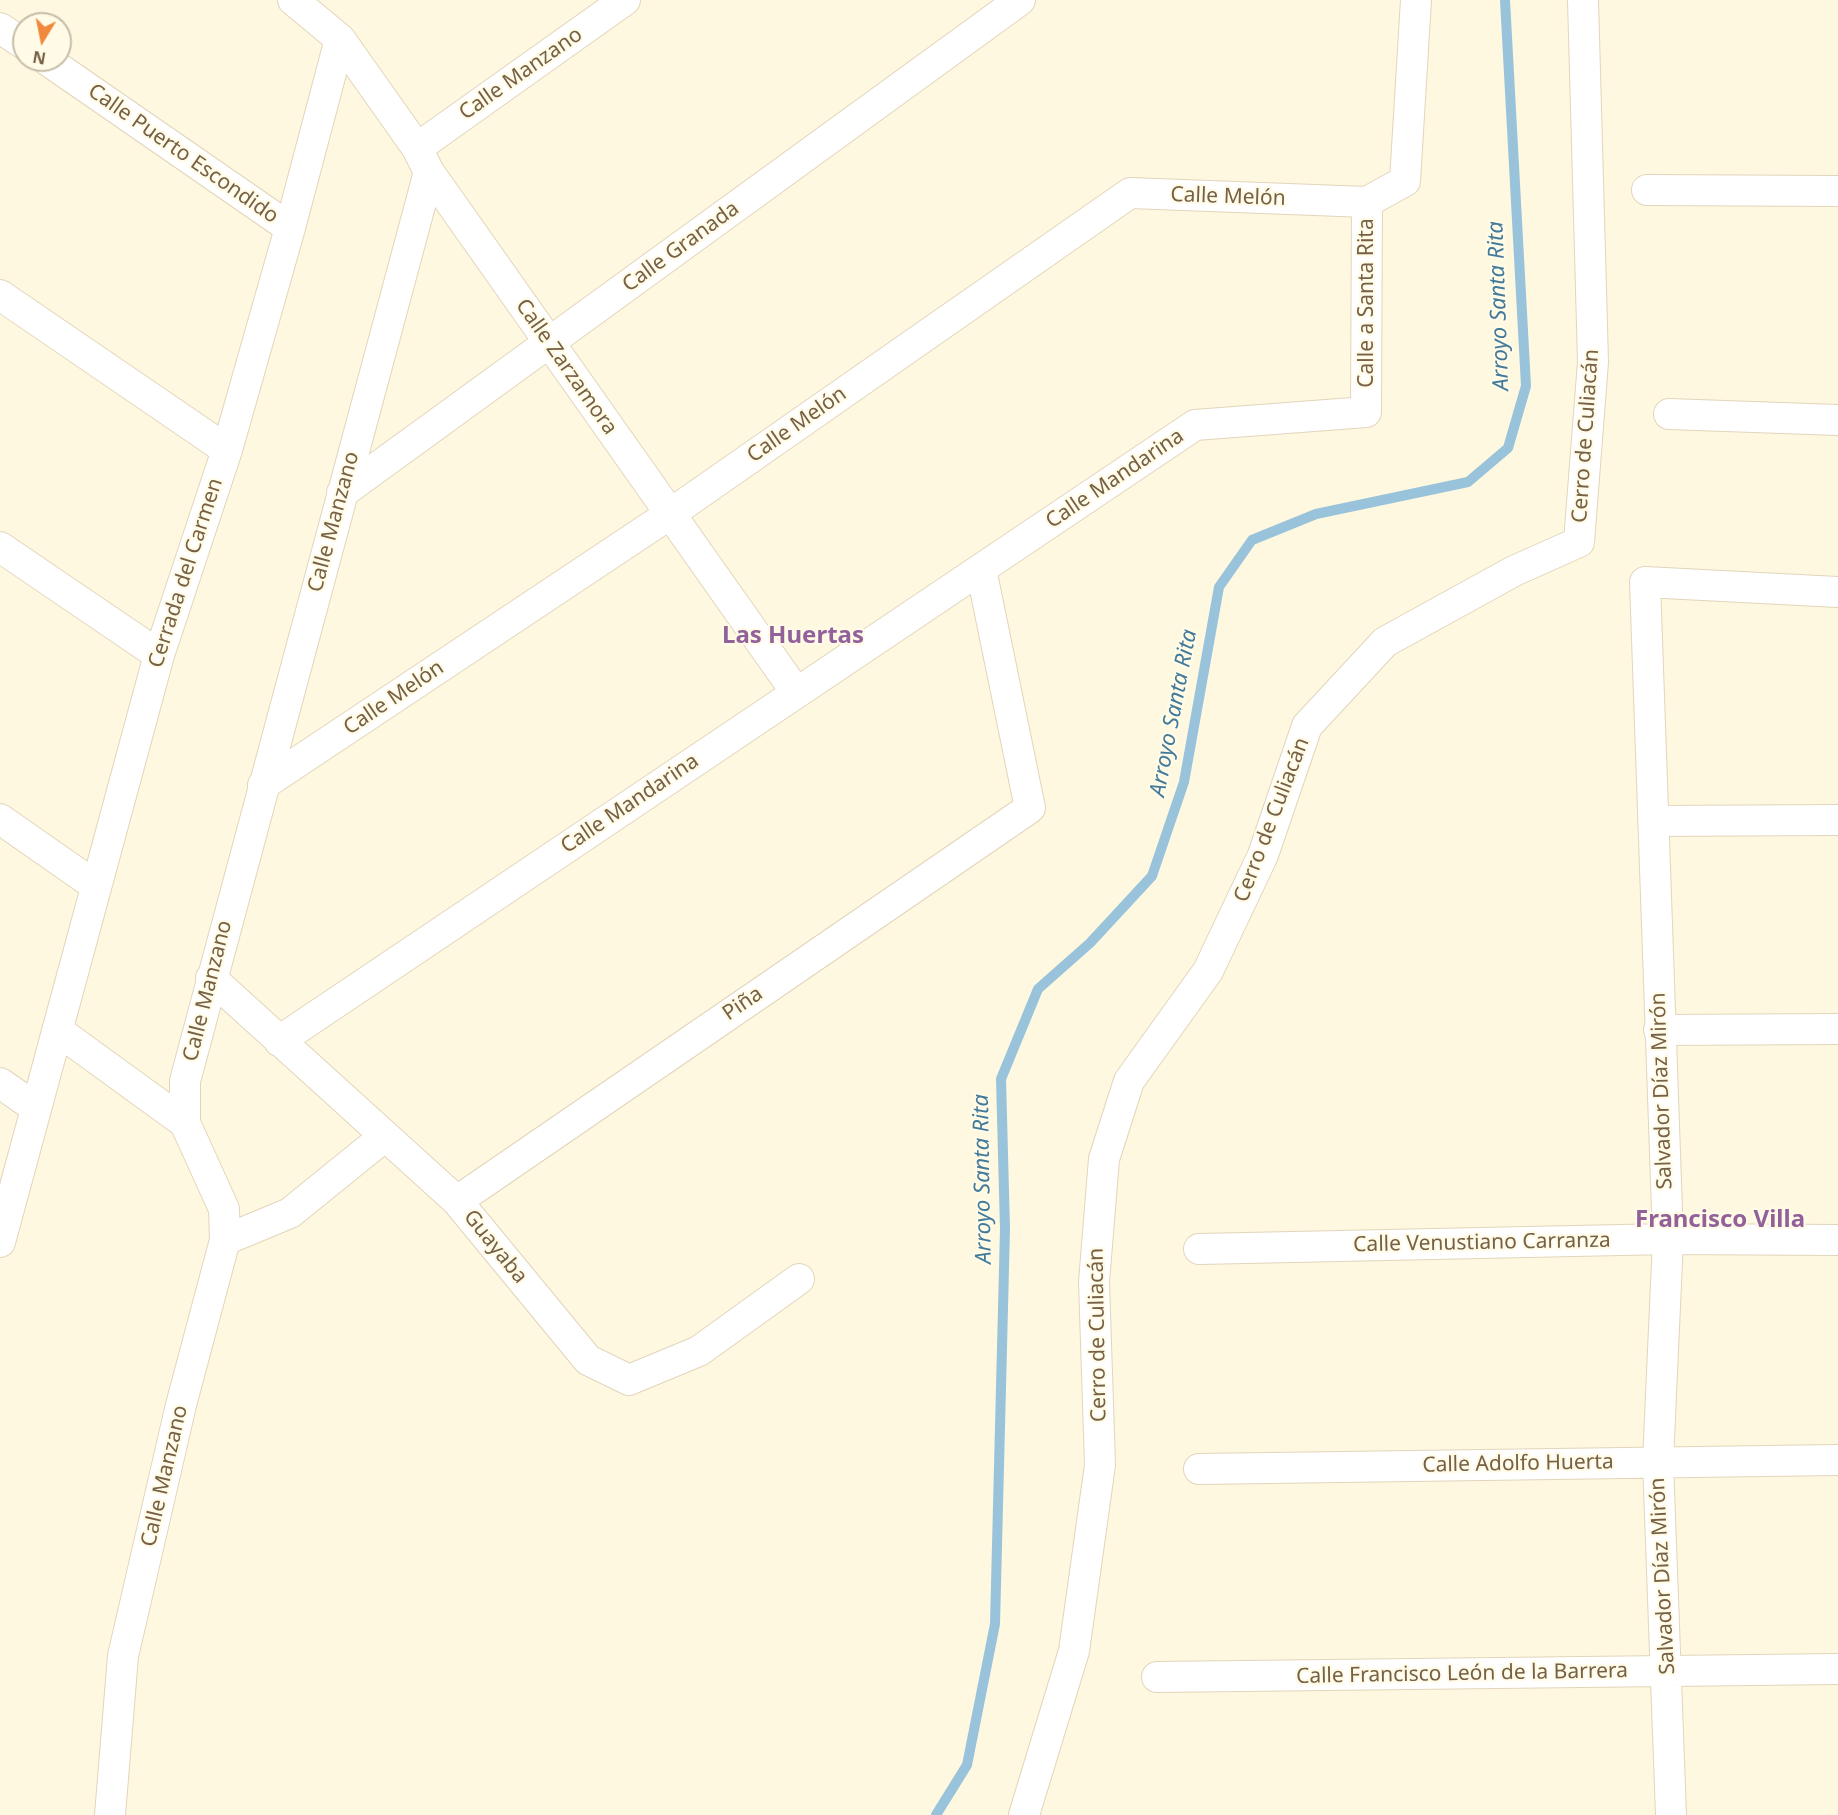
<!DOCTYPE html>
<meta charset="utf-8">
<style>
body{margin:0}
#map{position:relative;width:1838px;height:1815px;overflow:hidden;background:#fef8e0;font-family:"Noto Sans",sans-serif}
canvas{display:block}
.north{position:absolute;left:12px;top:12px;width:60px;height:60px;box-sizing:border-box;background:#fffbe7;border:2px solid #c8bda7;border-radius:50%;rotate:190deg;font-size:16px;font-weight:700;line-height:24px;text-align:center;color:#766146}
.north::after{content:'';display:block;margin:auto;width:21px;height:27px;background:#f1893c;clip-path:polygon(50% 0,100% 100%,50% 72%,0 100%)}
</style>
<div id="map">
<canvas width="1838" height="1815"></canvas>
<div class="north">N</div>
</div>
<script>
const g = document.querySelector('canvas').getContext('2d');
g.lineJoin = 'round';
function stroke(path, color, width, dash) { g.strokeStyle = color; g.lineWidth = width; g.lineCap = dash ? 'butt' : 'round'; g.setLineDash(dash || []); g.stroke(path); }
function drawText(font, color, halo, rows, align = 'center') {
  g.font = font + ' "Noto Sans",sans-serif'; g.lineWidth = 4.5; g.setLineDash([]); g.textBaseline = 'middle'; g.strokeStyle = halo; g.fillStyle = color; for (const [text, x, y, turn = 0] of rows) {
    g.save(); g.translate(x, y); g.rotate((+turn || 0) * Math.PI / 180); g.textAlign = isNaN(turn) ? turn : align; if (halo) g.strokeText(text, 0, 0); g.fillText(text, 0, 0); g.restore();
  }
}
stroke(new Path2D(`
 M936 1815 967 1765 995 1624 1005 1229 1001 1079 1038 989 1090 943 1152 876 1184 782 1219 587 1252 540 1316 514 1468 482 1508 448 1526 386 1505 0`), '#99c3db', 10);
const street = new Path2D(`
 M293 0 340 39 417 148 429 172 796 692
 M0 28 24 44
 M47 60 290 228
 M417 148 625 0
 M1647 190 1838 191
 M0 295 227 450
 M1669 414 1838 420
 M342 493 1020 0
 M0 547 159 655
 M263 785 670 514 1130 193 1367 202
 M0 819 96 886
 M1653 821 1838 820
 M211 978 457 1201 588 1360 629 1380 699 1351 799 1279
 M57 1030 185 1123
 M1659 1030 1838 1029
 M279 1041 1195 425 1366 412 1367 202 1405 181 1416 0
 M0 1083 36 1108
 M457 1201 1030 808 981 569
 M225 1240 290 1213 385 1136
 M0 1242 159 655 227 450 290 228 340 39
 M1199 1249 1668 1239 1838 1240
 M1199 1469 1838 1460
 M1157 1677 1838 1669
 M110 1815 123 1656 181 1405 225 1240 224 1209 185 1123V1081L429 172
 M1024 1815 1074 1651 1100 1465 1094 1282 1104 1159 1129 1081 1208 971 1263 855 1307 726 1385 642 1514 571 1579 542 1593 362 1583 0
 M1671 1815 1658 1462 1668 1239 1645 582 1838 592`);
stroke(street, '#e2d5bb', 32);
stroke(street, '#fff', 30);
drawText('21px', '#766146', '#fffbe7', [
 ["Calle Manzano",521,74,-35],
 ["Calle Puerto Escondido",183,154,35],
 ["Calle Melón",1228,197,2],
 ["Calle Granada",681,247,-36],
 ["Calle a Santa Rita",1367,303,-90],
 ["Calle Zarzamora",566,367,55],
 ["Calle Melón",797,425,-35],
 ["Cerro de Culiacán",1586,436,-86],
 ["Calle Mandarina",1115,479,-34],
 ["Calle Manzano",334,522,-75],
 ["Cerrada del Carmen",186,573,-72],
 ["Calle Melón",394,698,-34],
 ["Calle Mandarina",630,804,-34],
 ["Cerro de Culiacán",1272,820,-69],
 ["Calle Manzano",208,991,-76],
 ["Piña",743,1004,-34],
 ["Salvador Díaz Mirón",1662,1091,-92],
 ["Calle Venustiano Carranza",1482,1243,-1],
 ["Guayaba",495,1247,51],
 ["Cerro de Culiacán",1098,1335,-91],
 ["Calle Adolfo Huerta",1518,1464,-1],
 ["Calle Manzano",165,1476,-77],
 ["Salvador Díaz Mirón",1663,1576,-93],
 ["Calle Francisco León de la Barrera",1462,1674,-1]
]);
drawText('italic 22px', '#437a9a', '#fffbe7', [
 ["Arroyo Santa Rita",1499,306,-92],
 ["Arroyo Santa Rita",1174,713,-79],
 ["Arroyo Santa Rita",983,1179,-91]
]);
drawText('bold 24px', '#92619a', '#fffbe7', [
 ["Las Huertas",793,636],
 ["Francisco Villa",1720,1220]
]);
</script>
